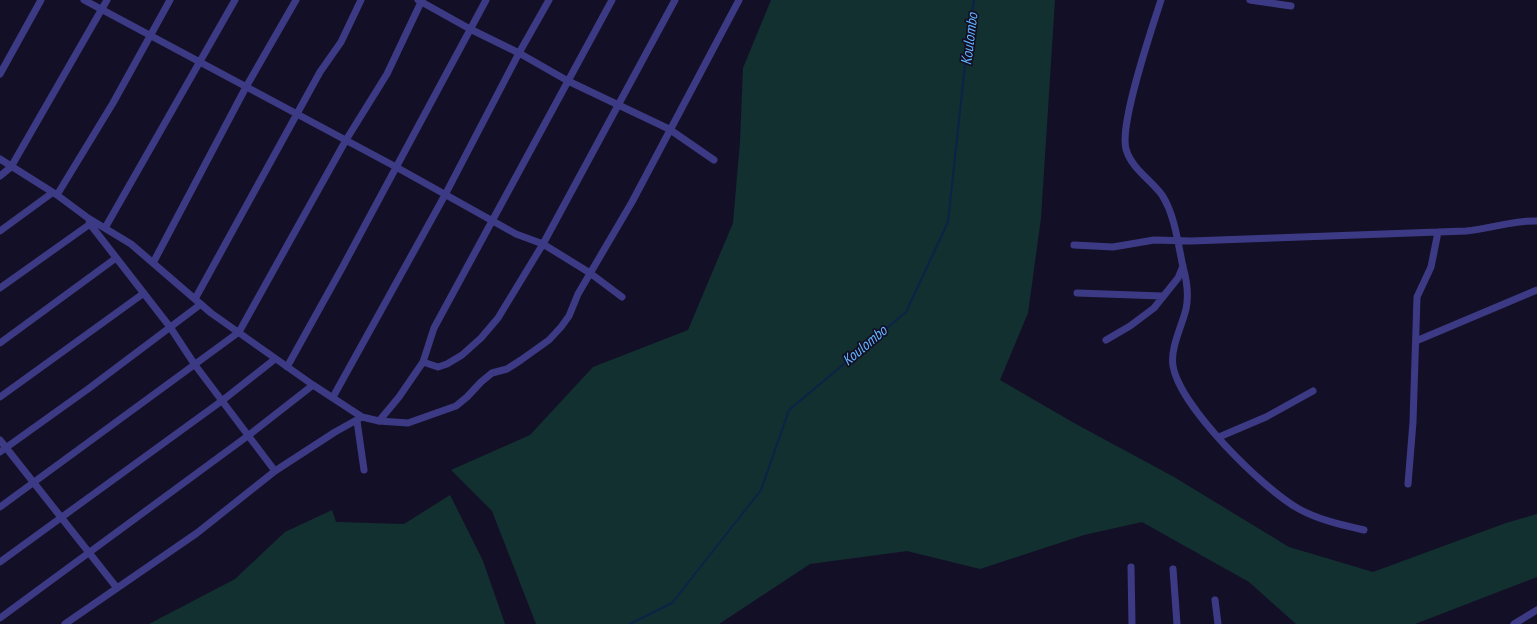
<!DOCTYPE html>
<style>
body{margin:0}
canvas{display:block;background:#130f26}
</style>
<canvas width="1537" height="624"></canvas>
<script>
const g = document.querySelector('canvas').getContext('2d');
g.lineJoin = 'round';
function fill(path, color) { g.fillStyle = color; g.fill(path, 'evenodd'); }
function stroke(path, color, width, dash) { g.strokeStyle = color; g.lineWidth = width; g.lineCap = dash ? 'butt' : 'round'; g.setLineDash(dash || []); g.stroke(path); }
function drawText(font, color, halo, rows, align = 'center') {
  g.font = font + ' "PT Sans Narrow",sans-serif'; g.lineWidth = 3.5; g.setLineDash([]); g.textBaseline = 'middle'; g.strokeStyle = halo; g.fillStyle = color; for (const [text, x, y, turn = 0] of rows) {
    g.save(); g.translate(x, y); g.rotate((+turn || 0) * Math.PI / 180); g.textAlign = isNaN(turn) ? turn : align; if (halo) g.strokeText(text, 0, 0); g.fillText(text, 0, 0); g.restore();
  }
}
fill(new Path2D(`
 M771 0H1055L1041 218 1028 313 1000 380 1074 423 1174 477 1289 547 1373 572 1506 523 1537 514V577L1415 624H1296L1249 582 1142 522 1084 535 980 569 907 551 810 564 719 624H536L492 511 451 470 530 435 593 367 688 330 733 223 740 142 743 68Z
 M450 495 483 561 505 624H149L235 579 285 532 332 510 336 522 404 524Z`), '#12302f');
stroke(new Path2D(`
 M630 624 672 603 761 490 789 410 906 312 948 222 967 46 974 0`), '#0c2248', 2);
stroke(new Path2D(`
 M84 0 396 167 516 234 543 244 590 273 622 297
 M418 0 470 29 519 53 568 81 669 129 714 160
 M1161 0C1152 28 1119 124 1126 149 1131 168 1151 180 1162 195 1175 215 1178 244 1183 267 1187 281 1189 295 1186 309 1182 326 1170 348 1173 366 1180 407 1263 489 1299 509 1319 520 1342 525 1364 530
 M1250 0 1291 6
 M0 74 41 0
 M0 159 57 195 88 218 131 244 211 313 313 385 362 417 379 421 408 423 456 406 467 397 481 382 492 373 507 369 521 360 549 340 561 327 569 316 578 294 632 202 739 0
 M0 176 11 167 107 0
 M57 195 113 103 170 0
 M90 224 170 327 195 365 275 471
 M105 228 235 0
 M0 231 52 193
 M1074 245 1113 247 1154 240 1191 241 1466 231C1490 229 1513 220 1537 221
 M153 263 246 87 296 0
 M0 288 90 224 89 220
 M1077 293 1162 296
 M195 299 320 72 341 42 361 0
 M1106 340 1130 326 1154 308 1178 278 1183 266
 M1416 341 1537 290
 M0 343 116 258
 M423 362 438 367 447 364 462 355 481 338 498 318 543 244 675 0
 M287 367 342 268 486 0
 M0 397 144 293
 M333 397 445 195 519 53 549 0
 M357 421 364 470
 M379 421 399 397 423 362 434 328 612 0
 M1219 437 1266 417 1313 391
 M0 440 117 588
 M0 452 88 389 201 304
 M1408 484 1413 422 1417 297 1431 267 1438 232
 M0 507 239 332 346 140 387 74 422 0
 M0 562 223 400 275 359
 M1131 567 1132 624
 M1173 569 1177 624
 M1215 600 1218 624
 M0 618 249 435 313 385
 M65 624 197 533 275 471 335 432 362 417
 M1514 624 1537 610`), '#3d3a85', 7);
drawText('italic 15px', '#62b6ff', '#130f26', [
 ["Koulombo",970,39,-83],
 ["Koulombo",865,346,-40]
]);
</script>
